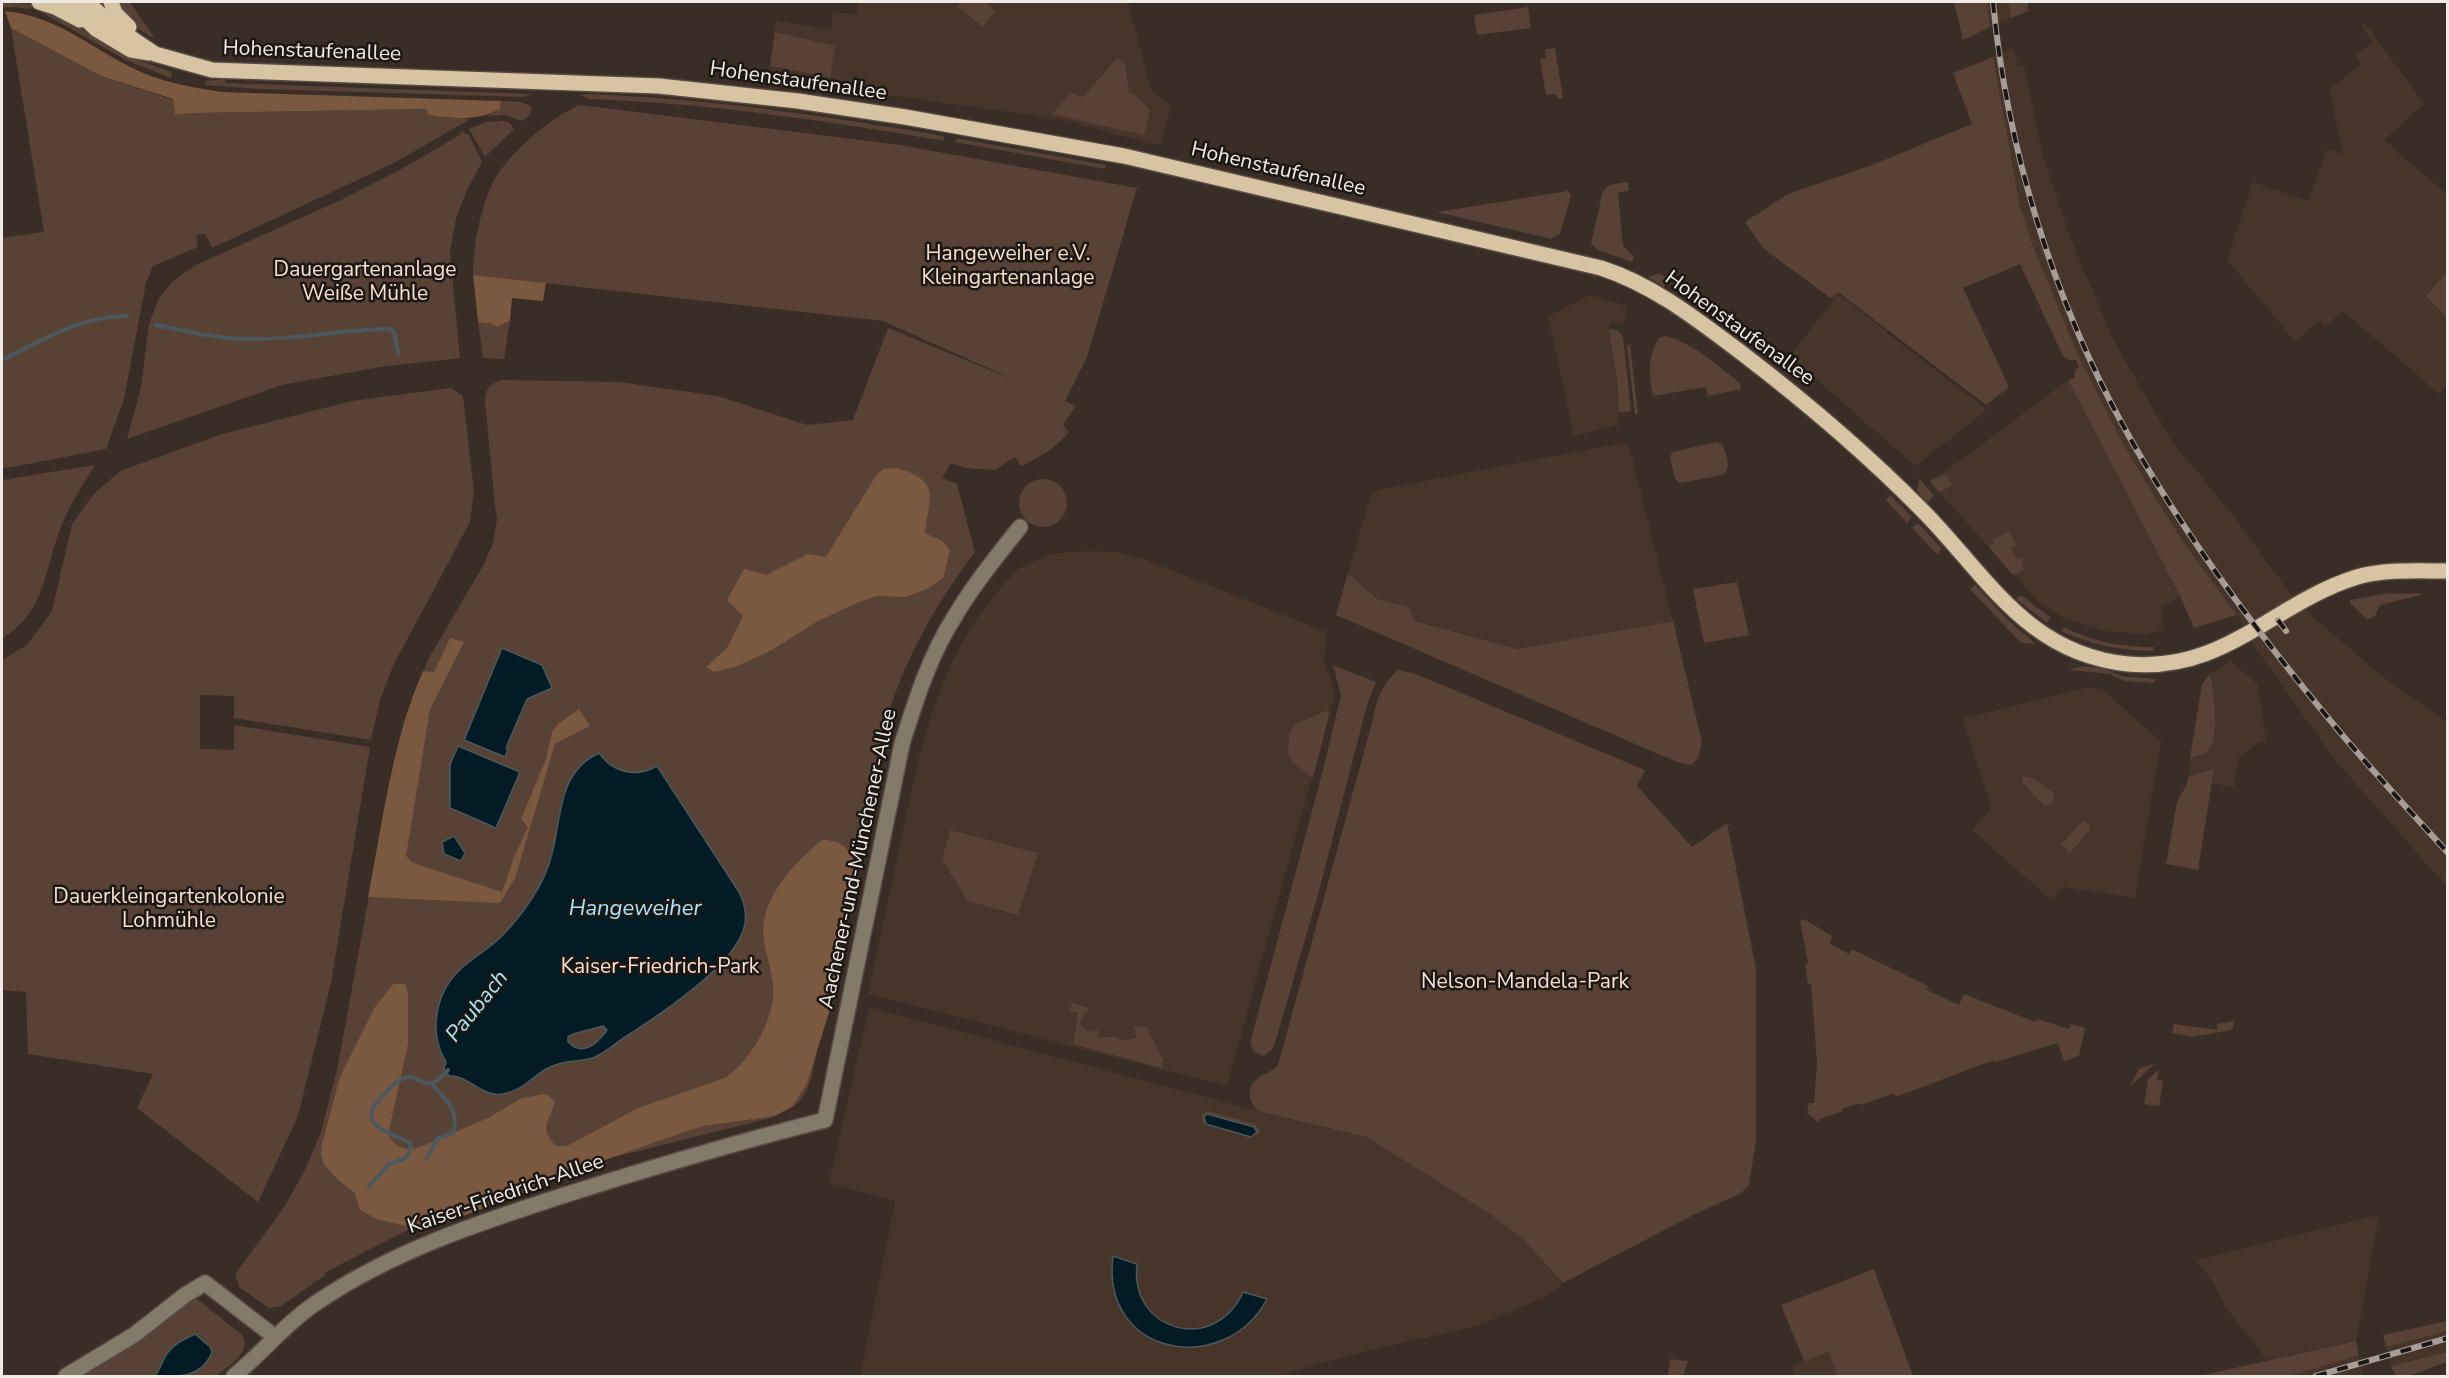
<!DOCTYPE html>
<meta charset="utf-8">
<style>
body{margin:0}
#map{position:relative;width:2449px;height:1378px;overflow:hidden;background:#3a2d25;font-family:"Nunito Sans",sans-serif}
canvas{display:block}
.frame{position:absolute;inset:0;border:3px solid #f2eae4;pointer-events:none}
</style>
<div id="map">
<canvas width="2449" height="1378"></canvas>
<div class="frame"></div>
</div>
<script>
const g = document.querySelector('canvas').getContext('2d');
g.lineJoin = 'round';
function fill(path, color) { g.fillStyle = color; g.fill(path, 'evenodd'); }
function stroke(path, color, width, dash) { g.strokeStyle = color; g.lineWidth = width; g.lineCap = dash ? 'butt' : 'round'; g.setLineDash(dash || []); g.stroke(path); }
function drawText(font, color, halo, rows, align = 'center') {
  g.font = font + ' "Nunito Sans",sans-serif'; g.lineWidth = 5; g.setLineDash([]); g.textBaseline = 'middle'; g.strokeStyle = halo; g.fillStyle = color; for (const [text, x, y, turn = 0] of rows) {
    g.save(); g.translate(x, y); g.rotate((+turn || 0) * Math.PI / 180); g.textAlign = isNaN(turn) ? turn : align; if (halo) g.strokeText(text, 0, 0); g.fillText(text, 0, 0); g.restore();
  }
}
fill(new Path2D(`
 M858 2H1128L1151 90 1171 106 1161 143 1155 145 1065 120 768 78 776 21 831 29 833 12 857 15Z
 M1987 2H2008L2011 18 1990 27Z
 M2365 23 2424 104 2384 140 2447 194V384L2439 394 2343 311 2324 327 2319 321 2295 341 2227 260 2253 182 2308 201 2327 149 2342 154 2330 89 2361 64 2355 55 2373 42 2361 26Z
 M2014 47 2018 66H2024L2042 152 2070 237 2114 341 2172 442 2229 510 2290 593 2309 613 2379 674 2447 722V887L2335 760 2257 650 2237 615 2183 542 2124 445 2079 357 2033 246 2020 206 1993 57Z
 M1838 294 1935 370 1987 410 1915 466 1790 356Z
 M1590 295 1627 306 1624 324 1609 323 1617 380 1619 425 1574 436 1548 316Z
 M2068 380 2180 596 2161 607 2164 630 2145 634 2104 631 2066 619 2040 603 1929 481 1957 463Z
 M1622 443 1630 449 1673 621 1517 649 1413 621 1409 607 1377 599 1348 573 1372 491Z
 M1088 551 1117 552 1141 558 1326 632 1324 663 1334 687V697L1227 1086 868 994 917 765 933 709 952 662 971 627 995 594 1018 569 1051 554Z
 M2231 661 2258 685 2266 742 2257 743 2239 758 2234 787 2210 783 2213 768 2188 777 2190 758 2207 753 2211 747 2216 712 2210 674Z
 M2088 687 2101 689 2161 741 2135 898 2064 887 2051 900 1972 830 1991 808 1963 719Z
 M869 1007 1258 1111 1365 1137 1490 1214 1523 1239 1563 1283 1545 1297 1477 1326 1371 1350 1297 1370 1280 1376H860L895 1201 829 1183Z
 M2379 1215 2356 1341 2267 1360 2226 1308 2214 1284 2196 1260Z
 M2447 1331V1352L2391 1366 2386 1347Z
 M1829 1352 1837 1376H1795L1792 1365Z
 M2359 1355 2364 1374 2357 1376H2290Z`), '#473529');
fill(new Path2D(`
 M7 2 35 5 30 9 15 7 2 8V3Z
 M116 2H130L155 39 129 23Z
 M962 2H985L996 11 983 27 957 6Z
 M1954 2H1987L1990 27 1963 40Z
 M2008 2H2028V11L2011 18Z
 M42 7 135 59 172 72 171 78 126 60 41 12Z
 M1528 7 1531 28 1477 35 1474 15Z
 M11 28 101 76 173 100 175 115 193 113 428 109 429 115 470 119 396 162 212 248 205 233 196 236 198 247 153 266 146 283 124 399 106 449 2 469V238L44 232Z
 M775 32 835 46 830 77 770 66Z
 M1555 48 1563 98 1558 99 1556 94 1546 95 1540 59 1546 58 1545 49Z
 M1993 57 2020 206 2033 246 2079 357 2124 445 2154 495 2183 542 2237 615 2194 628 2180 596 2068 380 2074 378 2075 371 2079 366 2076 360H2069L2063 356 2020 264 1963 288 2009 387 1986 405 1838 292 1833 297H1829L1764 249 1745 222 1788 194 1872 165 1972 124 1953 73Z
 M1117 58 1125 65 1129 92 1135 95 1150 110 1144 135 1052 114 1071 93 1083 97Z
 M225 79V83L532 94 524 97 259 89 205 85 206 81Z
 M586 94C706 98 826 116 944 136V141C827 121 708 103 589 99L580 95Z
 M501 101 521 102 531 106V114L522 121 504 115 486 116 500 109Z
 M580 105 900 145 1137 188 1087 357 1065 401 1076 406 1063 425 1069 432C1055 449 1040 457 1021 466L1015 457 995 470 966 468 951 463 942 478 957 484 975 552C936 604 906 656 887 718L811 1079C802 1104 795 1107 771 1118L606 1159 417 1225 324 1273 325 1275 281 1306 269 1308 239 1287 235 1274 283 1209 304 1172 321 1132 337 1070 377 852 404 721 429 658 484 564 493 543 497 519 495 506 485 401C486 389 489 384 502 380L619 382 718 396 807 425 853 420 888 328 1019 382 883 321 473 275C473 246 479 216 490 189 502 158 550 117 580 105Z
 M504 121 510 123 514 129 485 157 469 129 486 122Z
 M461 131 469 135 482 162 467 190 456 218 450 252 460 358 380 367 282 385 127 439 141 387 149 324 159 298 173 281 196 265 343 199 407 166 461 134Z
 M956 138 1106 165 1105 169 955 142Z
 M1628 182 1629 191 1618 192 1623 246 1634 256 1632 262 1598 250 1591 243 1603 191 1609 185Z
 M1568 191 1571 195 1560 234 1551 239 1437 212Z
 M2447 272V317L2426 296Z
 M1660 273 1669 279 1664 287 1648 277Z
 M478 321 483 323H490L496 327 510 321 504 359 483 358Z
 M1609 329 1618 330 1623 337 1631 411 1619 413 1617 380Z
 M1666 336C1693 343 1718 366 1740 383L1741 389 1708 396 1706 387 1653 396C1649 377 1647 356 1659 338Z
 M1627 345H1630L1638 414H1635Z
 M451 388 463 396 474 491 470 522 393 666 380 700 371 740 234 718V696L200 695V749L234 750V725L370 747 331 983 298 1116 258 1202 137 1108 153 1074 28 1054 26 992 2 990V660L27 645 52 611 72 524 93 495 120 471 222 434 352 401Z
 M1716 442 1723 445C1726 455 1732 467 1723 475L1680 483 1675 479 1670 458 1672 452Z
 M95 465C85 482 73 499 65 518 43 564 51 607 2 639V480Z
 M1946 474 1952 485 1939 492 1930 481Z
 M1919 478 1934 496 1927 503 1917 491Z
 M1019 503a24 24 0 1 1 48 0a24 24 0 1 1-48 0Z
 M1890 495 1912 517 1907 523 1886 500Z
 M1918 523 1942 549 1937 554 1912 528Z
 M2009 531 2016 545 2011 548 2017 560 2022 557 2024 560 2021 562 2024 569 2013 575 1988 546 1994 543 1993 539Z
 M1348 573 1377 599 1409 607 1414 621 1517 649 1673 621 1702 742 1698 758 1691 765 1677 762 1336 615Z
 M1737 582 1749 635 1704 643 1693 589Z
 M1975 585 2009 621 2036 644 2021 643 1970 589Z
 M2420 593 2421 595 2380 605 2375 616 2367 620 2350 603V600L2383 594Z
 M2021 595 2051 618 2047 623 2016 599Z
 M2064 627C2093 642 2121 647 2154 647V651C2122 651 2091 645 2061 631Z
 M1333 665 1376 682 1367 705 1319 891 1276 1040 1272 1050 1263 1056 1253 1051 1250 1043 1323 770 1341 695Z
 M2081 666 2104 669 2121 676 2155 679V683L2124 681 2110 674 2068 670Z
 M1398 670 1416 674 1645 770 1637 786 1692 847 1727 823 1756 969V1140L1749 1185 1740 1194 1697 1213 1563 1283 1523 1239 1490 1214 1366 1137 1258 1111C1248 1102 1246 1087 1258 1078 1265 1073 1272 1072 1278 1065L1373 719C1377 698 1382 685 1398 670Z
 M2210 674C2214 694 2221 737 2207 753L2190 758 2202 684Z
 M1325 711 1330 712 1313 778 1293 763 1288 756 1289 735 1294 725Z
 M2214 768 2198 870 2166 864 2177 802 2187 784 2188 777Z
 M2023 776 2033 778 2053 793 2054 800 2051 805 2044 806 2022 782Z
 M2083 820 2089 825 2090 830 2070 853 2061 845Z
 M950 830 1038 853 1018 915 968 901 942 860Z
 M1804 919 1832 936 1830 944 1849 954 1852 949 1928 986 1927 990 1959 1005 1964 994 2035 1022 2037 1019 2069 1029 2071 1024 2085 1028 2079 1056 2064 1061 2058 1043 1996 1062 1994 1060 1896 1097 1894 1093 1861 1105 1860 1103 1842 1109 1843 1111 1820 1119 1818 1122 1807 1113 1809 1103H1814L1817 1063 1811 983 1808 984 1805 964 1808 963 1800 921Z
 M1072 1003 1090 1008 1083 1016 1080 1024 1089 1032 1098 1030 1099 1037H1118L1120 1041 1136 1038 1135 1026 1146 1027 1163 1059 1162 1068 1073 1044 1078 1013 1070 1011Z
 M2234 1021 2232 1030 2192 1037 2172 1033 2174 1024 2217 1030V1024Z
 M2156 1063C2146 1070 2141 1079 2130 1085L2139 1069Z
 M2159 1070 2157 1080 2163 1081 2159 1106 2144 1104 2148 1079Z
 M1208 1111 1255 1124 1260 1130 1259 1133 1251 1137 1255 1127 1207 1114 1204 1117 1206 1124 1202 1122 1201 1115Z
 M1874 1269 1913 1376H1837L1829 1352 1804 1361 1781 1305Z
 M196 1298 242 1335C253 1352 227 1367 216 1376H80L146 1334 191 1300Z
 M2447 1321V1331L2386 1347 2383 1335Z
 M2356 1341 2359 1355 2290 1376H2199Z
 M2447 1352V1362L2409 1376H2396L2391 1366Z
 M1670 1359 1688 1361 1683 1376H1668Z`), '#574235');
fill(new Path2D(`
 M5 11C63 17 95 53 146 74 171 84 196 88 222 92L501 101 500 109C474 122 457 118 428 115L427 109 193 113 175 115 173 99 101 76 11 28Z
 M473 275 546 283 543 301 512 298 510 321 496 327 490 323H482L478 321Z
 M897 468C942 481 929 498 925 533L942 541 950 550 943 578 927 589 906 597 876 596 857 603 818 621 772 650 735 667 714 672 706 667 727 648 743 616 727 600 744 569 766 575 808 554 826 557 875 477 883 469Z
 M450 638 464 642 430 709 406 856 413 863 502 892 514 857 528 827 521 819 546 759 552 732 558 724 579 709 590 726 555 744 515 878 500 903 368 897C383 821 392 741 423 671L434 672Z
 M822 840C840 840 847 846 855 862L848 901 843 956 831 1006 807 1083 793 1106 774 1116 704 1126 684 1132 571 1172 544 1185 445 1223 405 1226 377 1219 360 1210 354 1192 338 1180 323 1163 321 1154 322 1144 340 1077 375 1007 393 984H405L408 993V1044L388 1135C397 1149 407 1152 423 1146L488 1118 520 1099 543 1094 549 1096 555 1101C550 1121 538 1128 556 1146H567L638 1108 725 1078C751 1061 777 1016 773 984 771 963 760 942 764 921 769 889 798 860 822 840Z`), '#7b5840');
const water = new Path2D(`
 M502 648 542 665 552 688 527 699 506 748 508 749 505 757 464 740Z
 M458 746 520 772 496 828 450 808V765Z
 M599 753C613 773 636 778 657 766L739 892C745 904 748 917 743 931 730 969 658 1016 625 1037 616 1043 605 1053 595 1057 580 1063 564 1059 546 1069 530 1079 523 1090 503 1094 482 1098 467 1074 449 1076L444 1068 446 1062C428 1032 435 991 463 967 475 956 490 948 502 936 521 916 540 890 549 864 563 824 554 774 599 753ZM603 1026 607 1030C597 1044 583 1057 568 1042V1037L573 1034Z
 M454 836 465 853 461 861 444 854 442 842Z
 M1207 1114 1254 1127 1257 1132 1251 1137 1206 1124 1204 1117Z
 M1113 1256 1137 1264C1129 1332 1215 1355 1243 1292L1267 1299C1225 1378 1100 1357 1113 1256Z
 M195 1334 210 1347 212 1352C202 1378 177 1377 154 1376 160 1371 160 1366 164 1359 170 1346 182 1340 195 1334Z`);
fill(water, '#031b24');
stroke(water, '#4b595e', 1.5);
stroke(new Path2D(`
 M156 325C185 331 214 338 243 339 292 341 341 329 390 329L394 332 398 353
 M2 360C40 341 83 315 127 316
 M427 1158 438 1138 453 1133C460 1109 446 1101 432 1084
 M369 1186 389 1164 406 1158 411 1148 410 1143C391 1132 351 1125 383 1096 388 1090 396 1081 404 1078 423 1072 423 1099 448 1070`), '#4b595e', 4);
const minor = new Path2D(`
 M66 1376 134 1335 185 1295 205 1283 275 1337
 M234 1376C263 1352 287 1322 319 1301 395 1250 481 1222 568 1194 653 1167 738 1142 825 1120L902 744C916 699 930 655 955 616 974 584 997 556 1020 527`);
const major = new Path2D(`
 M39 2 55 7 80 20
 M68 2 96 29 131 50 149 53
 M87 2 112 25 155 54 212 70 659 86 798 101 905 117 1124 156 1601 268C1654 285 1699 321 1743 354 1807 403 1867 454 1923 511 1987 576 2027 654 2128 664 2225 673 2273 603 2357 577 2384 569 2419 571 2448 571
 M111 2 115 13 129 27`);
stroke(minor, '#574b44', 18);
stroke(major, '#574b44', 18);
stroke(minor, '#837a6a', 15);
stroke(major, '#d7c4a3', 15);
const rail = new Path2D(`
 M1993 2C2007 149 2053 299 2125 429 2183 534 2262 639 2339 731 2374 773 2411 812 2448 853
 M2278 620 2286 631
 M2316 1376 2448 1338`);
stroke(rail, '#a79d96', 6);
stroke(rail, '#1d1713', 4, [11]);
drawText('21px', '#f2eae4', '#1d1713', [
 ["Hohenstaufenallee",312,52,2],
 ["Hohenstaufenallee",798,82,8],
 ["Hohenstaufenallee",1278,170,13],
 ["Hohenstaufenallee",1739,329,36],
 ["Aachener-und-Münchener-Allee",859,859,-78],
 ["Kaiser-Friedrich-Allee",506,1195,-19]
]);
drawText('21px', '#f8dfcf', '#1d1713', [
 ["Hangeweiher e.V.",1008,255],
 ["Kleingartenanlage",1008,279],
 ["Dauergartenanlage",365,271],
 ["Weiße Mühle",365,295],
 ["Dauerkleingartenkolonie",169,898],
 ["Lohmühle",169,922],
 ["Kaiser-Friedrich-Park",660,968],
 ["Nelson-Mandela-Park",1525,983]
]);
drawText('italic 22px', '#a7e4fd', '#1d1713', [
 ["Hangeweiher",635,910],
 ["Paubach",478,1007,-51]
]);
</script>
